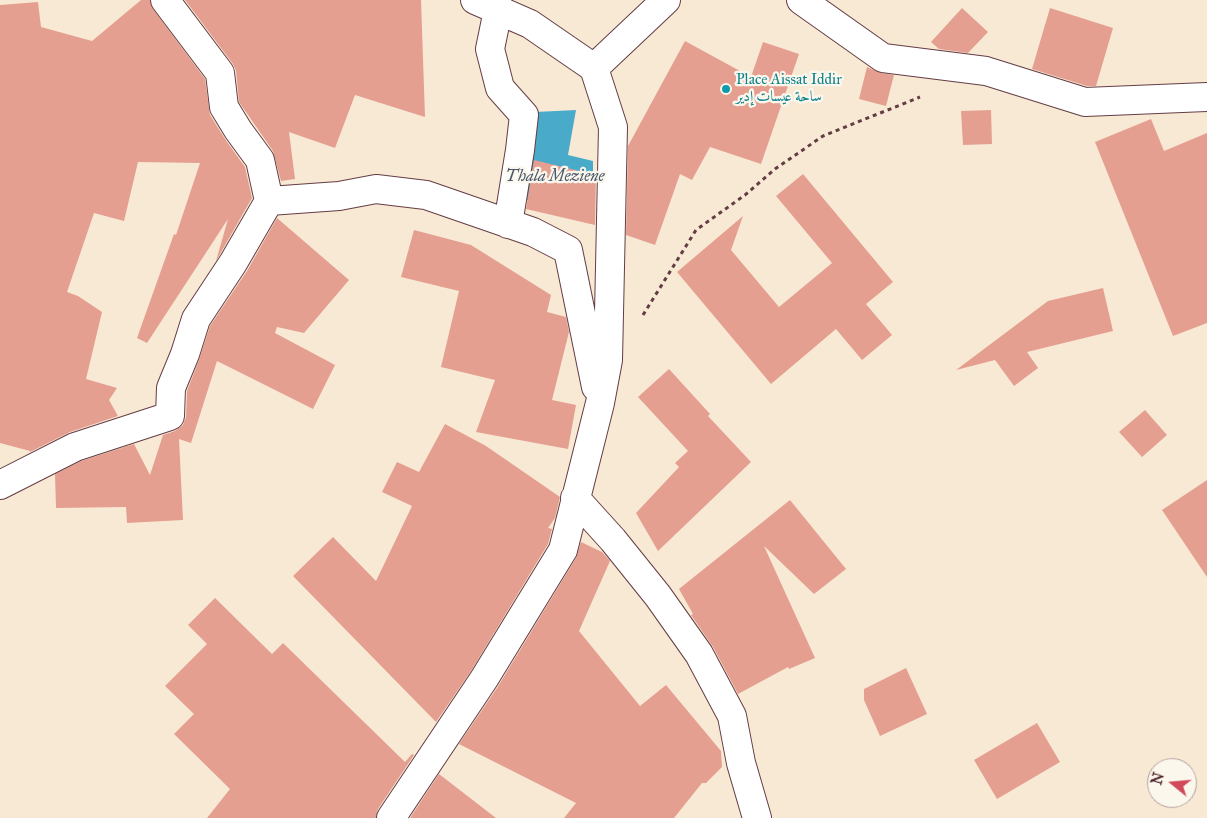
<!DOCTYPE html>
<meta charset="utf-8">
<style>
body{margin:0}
#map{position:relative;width:1207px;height:818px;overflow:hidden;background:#f8e9d5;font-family:"IM FELL Great Primer",serif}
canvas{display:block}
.north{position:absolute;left:1147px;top:758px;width:50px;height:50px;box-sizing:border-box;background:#fbf7ec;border:1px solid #b4a19f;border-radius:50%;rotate:287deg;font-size:14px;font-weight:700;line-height:20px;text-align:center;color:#4a1f2b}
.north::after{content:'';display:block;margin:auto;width:18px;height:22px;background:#d1495b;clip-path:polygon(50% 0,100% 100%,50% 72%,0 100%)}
</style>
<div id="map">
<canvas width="1207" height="818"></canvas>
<div class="north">N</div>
</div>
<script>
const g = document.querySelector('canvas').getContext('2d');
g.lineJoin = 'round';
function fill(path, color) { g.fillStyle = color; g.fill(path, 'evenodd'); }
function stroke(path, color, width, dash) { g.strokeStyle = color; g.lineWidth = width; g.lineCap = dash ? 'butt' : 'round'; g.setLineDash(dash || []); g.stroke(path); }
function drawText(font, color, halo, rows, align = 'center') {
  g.font = font + ' "IM FELL Great Primer",Amiri,serif'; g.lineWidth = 4.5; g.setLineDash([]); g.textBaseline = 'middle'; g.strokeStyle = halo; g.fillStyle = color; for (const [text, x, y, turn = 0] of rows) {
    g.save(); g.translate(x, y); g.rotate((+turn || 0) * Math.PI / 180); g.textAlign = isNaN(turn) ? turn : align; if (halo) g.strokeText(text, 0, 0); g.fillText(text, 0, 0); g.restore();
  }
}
fill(new Path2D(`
 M576 110 568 155 593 161V208L527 200 535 112Z`), '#4aaac9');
fill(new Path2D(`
 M141 0H150L153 9 205 79 210 115 225 139 245 167 252 198 216 261 228 219 147 343 137 338 174 234 176 235 200 163 138 162 124 221 94 213 67 292 78 296 102 312 86 379 117 388 109 400 118 416 70 432 30 452V451L0 443V5L38 2 41 27 92 41Z
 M185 0H421L425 117 355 95 335 148 289 132 295 179 281 181 273 151 239 102 236 71 233 64Z
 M962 8 988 32 968 53 939 49 931 42Z
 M1050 8 1113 28 1096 86H1087L1032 69Z
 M685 41 751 77 763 42 799 54 761 164 710 147 692 180 680 174 655 245 626 235 628 146Z
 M867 67 881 73 894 75 886 106 859 99Z
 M991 110 992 144 963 145 961 111Z
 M1151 119 1164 151 1207 133V323L1173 336 1095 142Z
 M534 160 596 175 595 225 526 209Z
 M803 174 893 282 866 304 892 335 862 360 836 329 771 384 677 272 743 216 731 250 779 307 832 263 776 196Z
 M277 218 349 280 304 333 277 327 275 333 335 365 313 409 217 361 191 443 179 439 183 520 127 523 126 507 56 508 55 474 81 461 134 444 150 475 163 435 175 431 183 425 186 417 187 391 199 360 210 326 247 271Z
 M414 230 471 245 551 295 547 312 566 317 569 332 552 400 576 405 568 449 476 432 495 380 441 367 459 291 401 277Z
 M1103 288 1113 331 1027 352 1038 368 1014 386 995 360 956 370 1048 301Z
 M669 369 710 414 708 416 751 462 658 551 636 513 679 467 675 463 688 451 638 397Z
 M1145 410 1167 435 1142 457 1119 432Z
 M445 424 486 446 560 497 555 518 548 528 552 529 548 544 471 671 436 722 293 576 333 537 376 581 412 506 382 492 397 462 419 472Z
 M1207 480V577L1162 510Z
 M790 500 846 569 814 594 764 546 815 658 789 669 788 667 738 694 713 647 691 615 693 614 679 589Z
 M581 542 602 552 610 561 579 631 640 706 666 685 721 751 722 767 706 783H702L674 818H564L576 803 459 744 497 688 576 558Z
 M215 598 272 654 283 643 405 762 412 754 414 755 378 809 376 818H207L230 789 174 734 194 714 165 686 207 644 188 625Z
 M906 668 927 714 880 736 864 700V689Z
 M1037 723 1060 762 997 799 974 760Z
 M439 774 496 818H410Z`), '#e59f90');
const street = new Path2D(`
 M165 0 220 73 224 107 238 130 260 160 269 201 339 196 376 189 426 195 533 232 568 250 596 387
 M497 0 498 10 490 49 500 88 524 115 520 150 508 224
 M801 0 883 58 986 71 1085 102 1207 97
 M594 68 666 0
 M0 485 75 447 170 416 171 388 185 354 196 319 233 263 269 201
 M575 498 613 540 658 596 699 654 732 716 741 763 757 818
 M391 818 484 679 563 550 600 403 608 360 613 127 594 68 530 24 475 0`);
stroke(street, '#643d44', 30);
stroke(new Path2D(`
 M643 315 696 230 745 195 775 169 823 136 920 97`), '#643d44', 3, [4, 4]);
stroke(street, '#fff', 28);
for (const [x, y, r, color] of [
 [726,89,5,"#0f9aa8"]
]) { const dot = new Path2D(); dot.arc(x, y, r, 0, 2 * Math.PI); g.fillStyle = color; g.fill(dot); stroke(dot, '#fbf7ec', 2); }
drawText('15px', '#0d838f', '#fbf7ec', [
 ["Place Aissat Iddir",736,80],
 ["ساحة عيسات إدير",736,97]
], 'left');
drawText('italic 16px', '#4a576a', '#fbf7ec', [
 ["Thala Meziene",555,177]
]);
</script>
